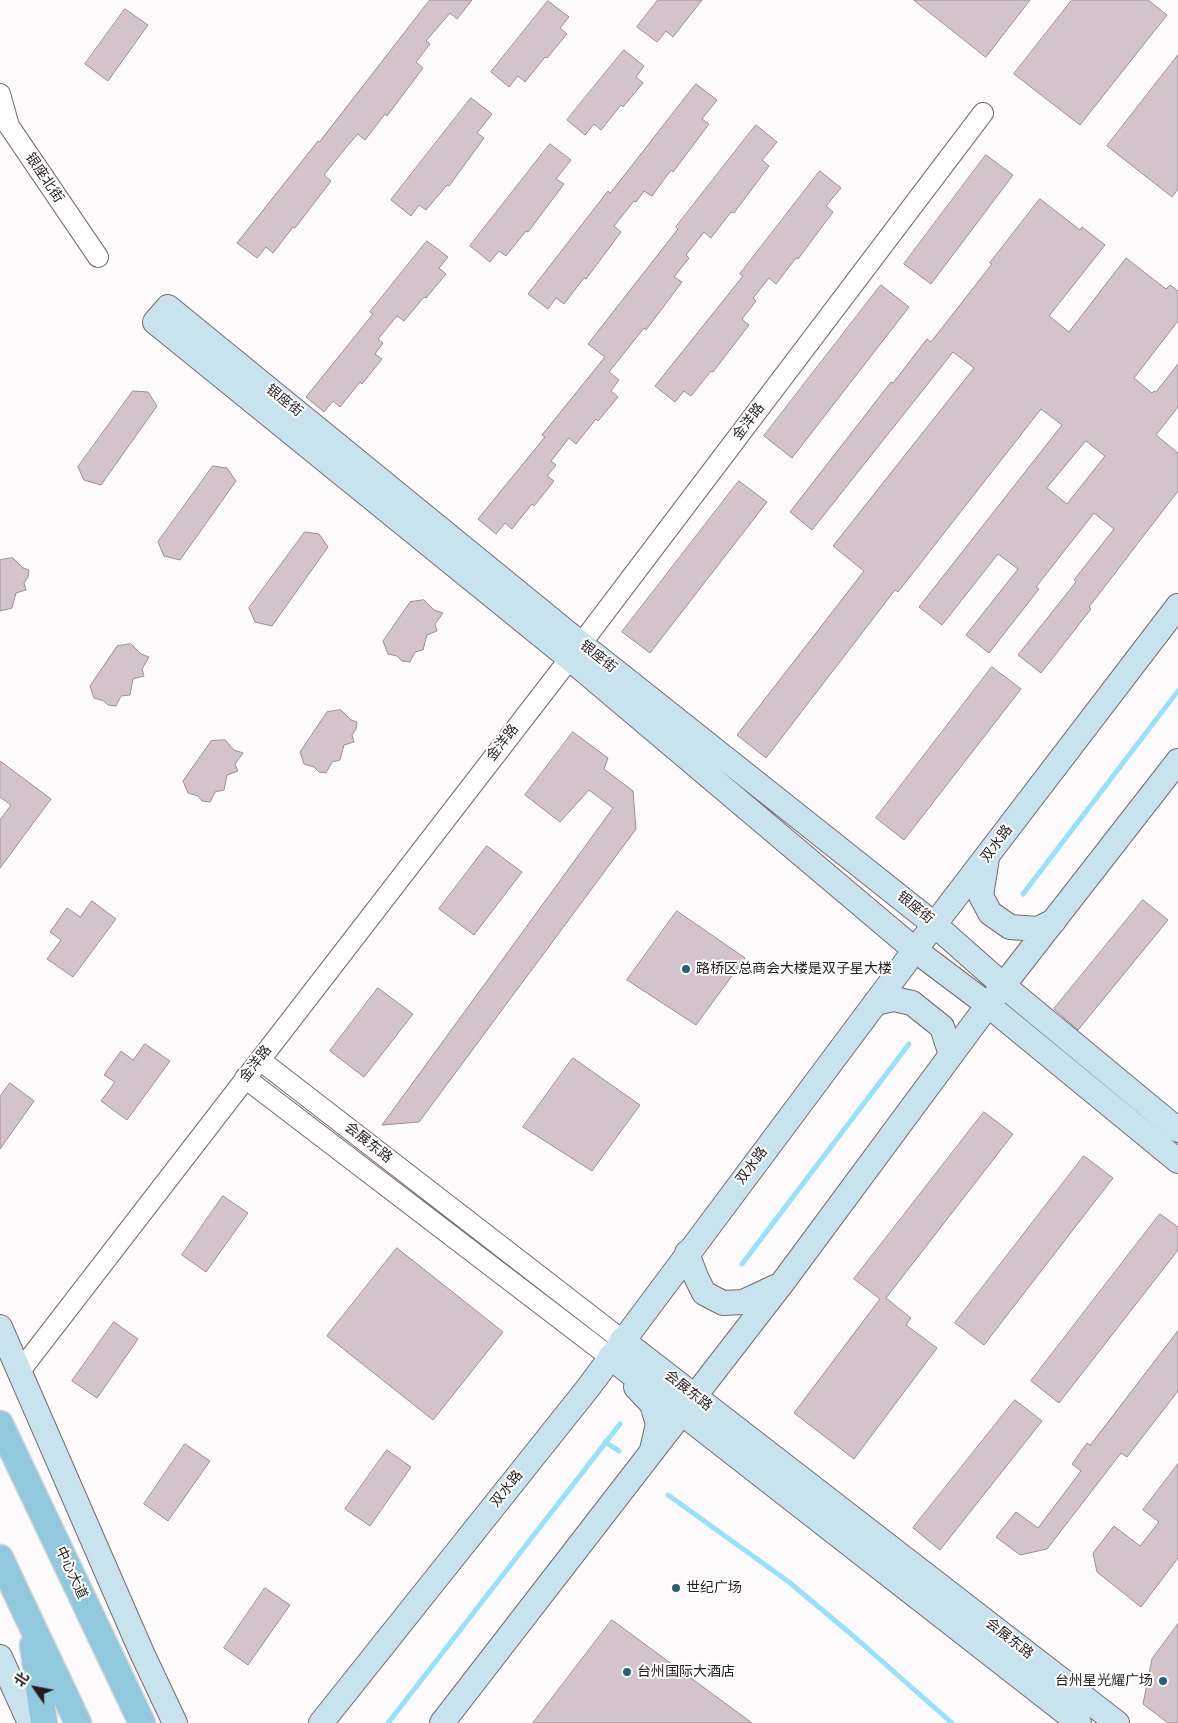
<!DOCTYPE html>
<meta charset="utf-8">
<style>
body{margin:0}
#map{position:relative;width:1178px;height:1723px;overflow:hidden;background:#fdfafb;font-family:"Varela Round","Noto Sans SC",sans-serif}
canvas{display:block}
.north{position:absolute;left:10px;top:1663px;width:50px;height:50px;-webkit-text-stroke:4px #fff;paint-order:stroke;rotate:303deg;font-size:14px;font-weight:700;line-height:20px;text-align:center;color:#241e21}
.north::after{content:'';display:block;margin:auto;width:18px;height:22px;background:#241e21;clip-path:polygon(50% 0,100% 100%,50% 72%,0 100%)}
</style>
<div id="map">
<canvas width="1178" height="1723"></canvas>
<div class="north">北</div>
</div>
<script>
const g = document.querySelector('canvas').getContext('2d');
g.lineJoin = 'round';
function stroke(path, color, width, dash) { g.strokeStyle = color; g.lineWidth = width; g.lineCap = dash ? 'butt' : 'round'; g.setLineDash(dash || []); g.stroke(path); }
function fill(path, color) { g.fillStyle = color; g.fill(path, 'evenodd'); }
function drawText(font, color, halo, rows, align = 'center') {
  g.font = font + ' "Varela Round","Noto Sans SC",sans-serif'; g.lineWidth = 4; g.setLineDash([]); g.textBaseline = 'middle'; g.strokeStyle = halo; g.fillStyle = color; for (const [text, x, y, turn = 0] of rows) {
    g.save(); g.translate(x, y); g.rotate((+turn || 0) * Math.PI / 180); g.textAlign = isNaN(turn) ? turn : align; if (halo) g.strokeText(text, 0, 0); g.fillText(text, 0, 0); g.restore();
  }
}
stroke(new Path2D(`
 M1023 894 1178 691
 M742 1264 909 1044
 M605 1442 619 1451
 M668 1495 789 1582 858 1640 952 1723
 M388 1723 620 1424`), '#99e0fe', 5);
const building = new Path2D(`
 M430 0H472L457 19 450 13 426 41 430 44 416 62 423 68 387 116 385 114 365 140 358 134 348 145 324 175 331 181 295 228 293 227 273 253 266 247 257 258 237 243 318 141 319 142Z
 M658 0H702L673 37 666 31 657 42 637 27Z
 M914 0H1030L986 57Z
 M1072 0H1148L1167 15 1080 125 1014 74Z
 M548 1 569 17 560 28 567 34 547 58 545 57 525 82 518 76 509 87 491 72Z
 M125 9 148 25 108 81 85 64Z
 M624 50 644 66 636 77 643 83 623 107 621 105 601 130 594 124 585 135 567 120Z
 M1178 55V189L1172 197 1107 146Z
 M696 84 717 100 702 119 709 124 673 172 671 170 652 196 644 191 636 202 634 201 614 226 621 232 586 279 584 278 564 304 556 298 548 309 528 294 608 191 610 193Z
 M471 98 492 114 477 133 484 138 449 186 447 185 426 210 419 205 411 216 391 200Z
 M756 125 777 142 762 160 769 166 734 213 731 212 711 238 704 232 686 255 689 258 674 277 682 282 646 330 644 328 609 372 619 380 611 391 618 397 598 421 596 419 576 444 569 438 551 461 556 465 547 476 554 481 534 506 532 504 512 529 505 523 496 534 478 519 545 437 542 435 605 357 588 344 678 229 676 227Z
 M550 144 571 160 556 179 564 184 528 232 526 231 506 256 499 251 490 262 470 246Z
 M986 155 1013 175 931 284 904 264Z
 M820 171 841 188 826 206 833 212 798 259 796 258 776 284 769 278 753 298 756 301 742 319 749 325 713 372 711 371 691 396 684 391 675 402 655 386 743 276 740 274Z
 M1040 199 1080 230 1082 227 1105 245 1049 316 1069 332 1126 258 1166 289 1170 285 1178 291V321L1134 378 1152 393 1154 391 1156 392 1178 364V407L1156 435 1178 453V491L1089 607 1091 609 1041 673 1018 655 1076 582 1074 580 1114 529 1094 513 1036 587 1039 589 989 653 966 635 1018 569 998 554 942 625 919 607 1062 425 1041 409 898 592 895 590 766 758 737 735 864 571 833 546 974 368 953 352 812 530 790 512 891 382 893 383 927 339 931 342 992 264 990 263ZM1086 441 1105 456 1067 504 1047 488Z
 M427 241 448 257 439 268 446 274 426 298 424 297 404 321 397 316 378 339 383 343 375 354 382 359 362 384 360 382 340 407 333 401 324 412 306 397 373 314 370 312Z
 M881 285 909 307 792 458 764 436Z
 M133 391 148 392 157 406 101 485 84 480 78 467Z
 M213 466 227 468 236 481 180 560 164 556 158 542Z
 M739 481 767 502 650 653 622 632Z
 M305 532 319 534 328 547 272 626 255 622 249 608Z
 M13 558 23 568 29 570 28 577 24 583 26 590 16 593 12 608 0 611V560Z
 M424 600 434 610 443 613 435 624 437 631 427 635 423 650 415 652 410 662 402 661 397 656 388 654 383 641 410 602Z
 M131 644 141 654 149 657 142 669 144 676 133 679 130 695 121 696 116 706 108 705 104 701 94 698 90 686 117 646Z
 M992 667 1021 689 904 840 876 818Z
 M341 710 351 720 357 722 356 729 352 735 354 742 344 745 340 760 332 762 326 773 319 772 314 767 304 764 300 752 327 712Z
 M573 732 608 758 604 769 633 791 636 829 419 1122 382 1125 613 808 589 790 560 822 525 795Z
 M225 740 234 750 243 753 235 764 238 771 227 775 224 790 215 792 210 802 202 801 198 796 188 793 183 781 211 741Z
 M0 761 51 799 0 868V820L11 805 0 797Z
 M487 846 522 872 474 935 439 909Z
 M1143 900 1168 920 1078 1030 1054 1009Z
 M92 901 116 919 73 977 47 959 61 940 50 932 67 908 80 917Z
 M677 911 745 958 696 1025 627 980Z
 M378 988 413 1014 364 1077 330 1051Z
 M145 1044 170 1061 127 1120 101 1101 115 1082 104 1075 121 1051 133 1060Z
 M573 1058 640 1105 592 1171 523 1127Z
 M10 1083 34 1101 0 1149V1097Z
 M984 1112 1013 1134 886 1298 911 1318 906 1325 937 1348 854 1459 794 1413 880 1299 854 1279Z
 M1084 1156 1113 1178 984 1345 955 1323Z
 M223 1196 248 1213 206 1272 182 1255Z
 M1160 1214 1178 1227V1250L1059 1403 1031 1381Z
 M397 1248 503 1332 433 1420 327 1336Z
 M114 1322 138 1339 97 1398 72 1381Z
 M1178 1331V1391L1127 1457 1121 1453 1047 1549 1020 1555 996 1537 1016 1512 1038 1528 1081 1471 1072 1464 1087 1443 1090 1445Z
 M1015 1400 1042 1421 940 1550 913 1528Z
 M185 1444 210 1461 168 1521 144 1504Z
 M387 1450 411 1467 370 1526 345 1509Z
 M1178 1464V1558L1141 1607 1097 1572 1093 1553 1114 1526 1140 1546 1159 1522 1143 1510Z
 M265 1588 290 1605 248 1665 224 1648Z
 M612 1620 752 1723H533Z
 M1178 1624V1723H1168L1143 1704 1152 1659Z`);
fill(building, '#d4c3ca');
stroke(building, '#9d8d94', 1);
const tertiary = new Path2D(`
 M0 94 9 126 98 257
 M260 1060 622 1340
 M245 1078 610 1357
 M20 1371 581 644 983 113`);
const secondary = new Path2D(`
 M987 858 981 896 990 913 1010 927 1038 929 1054 921
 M875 1003 894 999 912 1003 942 1027 951 1055
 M1178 1130 1004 986 935 925 581 644 168 307 155 322 569 658 915 950 988 1005 1178 1161
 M687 1253 696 1277 704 1293 723 1303 743 1302 775 1287
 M0 1327 142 1653 175 1723
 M622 1340 1117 1723
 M610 1357 1079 1723
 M636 1387 652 1404 658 1424 652 1450
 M0 1657 30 1723
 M321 1723 588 1388 915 950 1178 606
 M442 1723 783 1282 988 1005 1178 761`);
const primary = new Path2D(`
 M0 1424 142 1723
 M0 1558 78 1723
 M33 1645 44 1723`);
stroke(tertiary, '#78696f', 22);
stroke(secondary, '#78696f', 26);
stroke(primary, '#d8d6d7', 29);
stroke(tertiary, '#fff', 20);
stroke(secondary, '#c9e3ee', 24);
stroke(primary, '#92c8dd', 26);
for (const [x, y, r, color] of [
 [686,969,5,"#256179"],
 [676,1588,5,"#256179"],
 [627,1672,5,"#256179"],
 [1163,1681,5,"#256179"]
]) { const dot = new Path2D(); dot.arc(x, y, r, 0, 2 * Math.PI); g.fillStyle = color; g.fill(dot); stroke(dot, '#fff', 2); }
drawText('14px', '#241e21', '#fff', [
 ["银座北街",44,178,56],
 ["银座街",284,401,39],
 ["金洋路",749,422,-53],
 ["银座街",598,657,39],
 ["金洋路",503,743,-52],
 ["双水路",997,844,-53],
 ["银座街",915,908,39],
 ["金洋路",256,1064,-52],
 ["会展东路",368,1143,38],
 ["双水路",752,1166,-53],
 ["会展东路",688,1391,38],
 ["双水路",507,1489,-51],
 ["中心大道",71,1573,65],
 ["会展东路",1009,1639,38]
]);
drawText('14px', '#241e21', '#fff', [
 ["路桥区总商会大楼是双子星大楼",696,969],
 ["世纪广场",686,1588],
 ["台州国际大酒店",637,1672],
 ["台州星光耀广场",1153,1681,"right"]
], 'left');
</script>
